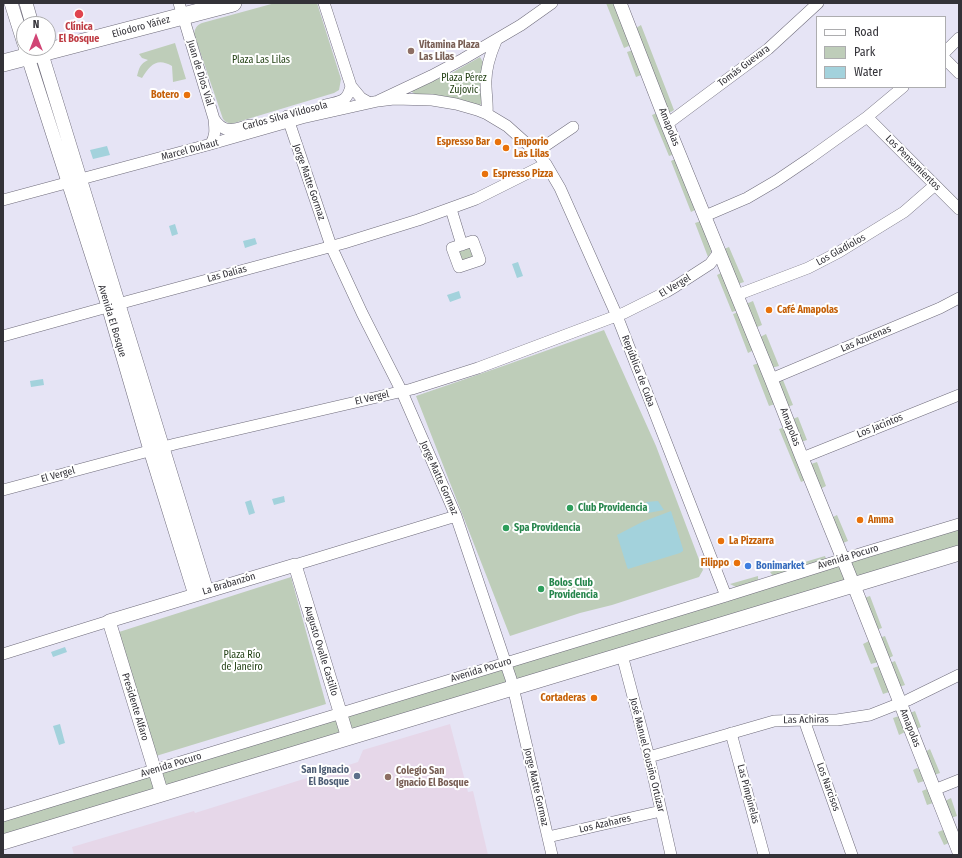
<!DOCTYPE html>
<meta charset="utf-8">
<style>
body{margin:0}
#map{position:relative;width:962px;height:858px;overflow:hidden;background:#e6e4f5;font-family:"Fira Sans Condensed",sans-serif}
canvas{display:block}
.frame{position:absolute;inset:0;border:4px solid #333238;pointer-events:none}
.legend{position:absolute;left:816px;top:16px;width:130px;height:72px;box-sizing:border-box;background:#fff;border:1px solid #adadaf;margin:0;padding:5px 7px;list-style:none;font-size:12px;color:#333238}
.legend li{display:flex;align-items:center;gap:8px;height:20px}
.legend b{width:20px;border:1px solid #adadaf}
.north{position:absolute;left:16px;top:16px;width:40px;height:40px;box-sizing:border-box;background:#fff;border:1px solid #adadaf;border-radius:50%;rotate:0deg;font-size:11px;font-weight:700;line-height:16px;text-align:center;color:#333238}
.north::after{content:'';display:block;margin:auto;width:14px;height:18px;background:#d14575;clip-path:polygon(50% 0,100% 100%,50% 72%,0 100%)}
</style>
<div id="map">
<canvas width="962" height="858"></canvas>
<div class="frame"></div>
<ul class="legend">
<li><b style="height:5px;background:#fff"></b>Road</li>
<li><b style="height:11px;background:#becdb9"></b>Park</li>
<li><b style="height:11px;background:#a3d2dc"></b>Water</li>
</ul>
<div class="north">N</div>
</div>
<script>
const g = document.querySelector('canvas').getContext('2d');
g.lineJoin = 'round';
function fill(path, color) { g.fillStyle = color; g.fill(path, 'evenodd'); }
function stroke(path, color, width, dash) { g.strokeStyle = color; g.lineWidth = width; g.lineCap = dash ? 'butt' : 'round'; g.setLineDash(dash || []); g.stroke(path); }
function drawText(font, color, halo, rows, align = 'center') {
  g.font = font + ' "Fira Sans Condensed",sans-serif'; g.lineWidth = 4; g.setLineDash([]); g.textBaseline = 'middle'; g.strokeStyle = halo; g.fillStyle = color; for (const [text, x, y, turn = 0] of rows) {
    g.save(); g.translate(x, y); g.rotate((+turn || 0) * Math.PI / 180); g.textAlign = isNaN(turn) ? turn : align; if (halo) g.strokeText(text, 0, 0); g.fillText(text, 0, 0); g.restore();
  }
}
fill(new Path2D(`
 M450 724 468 792 473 791 488 855H74L72 847 194 811 195 813 358 762 363 750Z`), '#e6d7e9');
fill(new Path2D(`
 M275 3H317L341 79 339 90 334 93 231 124 226 122 223 119 194 34C195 28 197 25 202 23Z
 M606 3H615L631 45 624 48Z
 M641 25 674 110 671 112 668 111 636 28Z
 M175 43 186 79 173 82 172 66C157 57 150 65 142 78L137 76C139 68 140 64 148 60L142 58 139 54Z
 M633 50 641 75 636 77 627 52Z
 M480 57 483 62C480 78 480 87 482 103L479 106C457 97 439 95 415 94L412 92 413 89 448 75Z
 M657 113 675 154 669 156 652 115Z
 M677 158 697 209 691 212 671 161Z
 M701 221 712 248 711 252 708 257 695 223Z
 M471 245 475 257 460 262 456 250Z
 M729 247 744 282 738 284 724 249Z
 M723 272 738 310 732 312 717 275Z
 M753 301 762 325 755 328 746 304Z
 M739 312 754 350 748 353 733 314Z
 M604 330 656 446 703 570 699 577 612 605 580 613 510 636 416 396 506 365Z
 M766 334 779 366 775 367H773L760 337Z
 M759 363 775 404 769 406 753 365Z
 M783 380 793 405 787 407 778 384 779 381Z
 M798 417 807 440 801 442 792 419Z
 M785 427 806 480 801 482 779 429Z
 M817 462 826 486 820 489 811 464Z
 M837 515 848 541 843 543 831 518Z
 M959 529V546L3 840V818Z
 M825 556 826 559 800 567 798 564Z
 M787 567 788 572 773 576 770 572Z
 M758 576V580L736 587 730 584Z
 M291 577 326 704 156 756 119 632Z
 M870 596 882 628 876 630 864 598Z
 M885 636 893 656 887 659 879 638Z
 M869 641 878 662 871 664 863 644Z
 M895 661 905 685 899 687 890 663Z
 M879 666 889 692 883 694 873 668Z
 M915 711 921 727 916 729 910 713Z
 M899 716 905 732 899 735 893 718Z
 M930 749 940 773 934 775 925 752Z
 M917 768 920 770 924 781 918 783 913 770Z
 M927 789 933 803 927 805 922 791Z
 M951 798 957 816 951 818 945 801Z
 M943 830 949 843 944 845 938 832Z`), '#becdb9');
fill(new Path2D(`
 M107 146 110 155 93 159 90 150Z
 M175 224 178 234 172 236 169 226Z
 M255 238 257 244 245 248 243 241Z
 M518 262 523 276 517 278 512 264Z
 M459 291 461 298 450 302 447 295Z
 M43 379 44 385 31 387 30 381Z
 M284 496 285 502 274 505 272 499Z
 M251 500 255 513 249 515 245 502Z
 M658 501 664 510 648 513 646 502Z
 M671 511 683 549V551L680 553 628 569 627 567 617 535 642 522Z
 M65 647 67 652 53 657 51 652Z
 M60 724 65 743 59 745 53 726Z`), '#a3d2dc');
const minor = new Path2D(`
 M179 3 214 119C215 130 216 134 211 144
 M324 3 351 86 361 98 368 102
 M945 52 959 38
 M945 59 959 73
 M378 101 394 99 432 100 456 104 477 110 487 114 507 126 536 152 546 164 560 188 617 316 726 596
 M325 105C340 101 347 103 351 86
 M487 114C488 104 486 95 486 85 485 70 490 55 496 41
 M287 116 331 246 362 313 402 392 456 516 511 679 516 700 552 855
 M867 117 959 209
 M214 119C224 135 236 129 250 125
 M667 124 768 49 818 3
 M536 152 573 127
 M3 200 211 144 302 118 378 101 431 76 463 59 521 25 552 3
 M451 209 462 245
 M705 216 747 198 776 181 810 158 867 117 903 87
 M473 241 480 260 459 267 452 248Z
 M737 295 808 268 839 252 904 212 935 185
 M3 336 129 301 344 243 418 220 476 199 546 164
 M771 379 885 331 940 308 959 298
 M802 458 959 395
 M3 490 175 444 412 389 478 368 624 313 666 292 676 286 710 264 716 256 719 251
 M295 565 456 516
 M3 654 109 621
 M622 655 649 757 671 855
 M804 720 852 855
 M731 733 764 855
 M649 757 774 721 804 720H837L870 715 908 700 959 675
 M934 790 959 780
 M3 816 726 596 866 552 959 524
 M548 837 661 811`);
const tertiary = new Path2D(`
 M11 3 24 44
 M26 3 32 24
 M620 3 667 124 771 379 802 458 858 596 959 852
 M25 48 108 306 150 450 195 595
 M40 48 207 591
 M162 794 109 621 295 565 348 738`);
const secondary = new Path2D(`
 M3 842 959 553`);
const primary = new Path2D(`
 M3 63 233 3`);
stroke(minor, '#6f6c7b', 12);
stroke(tertiary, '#6f6c7b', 14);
stroke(secondary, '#6f6c7b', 16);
stroke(primary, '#6f6c7b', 18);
stroke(minor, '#fff', 11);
stroke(tertiary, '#fff', 13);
stroke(secondary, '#fff', 15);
stroke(primary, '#fff', 17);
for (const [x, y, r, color] of [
 [79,14,5,"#e0444e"],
 [411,51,4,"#8d6e63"],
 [187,95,4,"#e8710a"],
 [498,142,4,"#e8710a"],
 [506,148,4,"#e8710a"],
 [485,174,4,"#e8710a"],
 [769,310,4,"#e8710a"],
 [570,508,4,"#2e9e5b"],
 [860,520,4,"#e8710a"],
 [506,528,4,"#2e9e5b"],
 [721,541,4,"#e8710a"],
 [737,563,4,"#e8710a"],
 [748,566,4,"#3f7fe0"],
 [541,589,4,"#2e9e5b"],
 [594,698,4,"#e8710a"],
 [357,776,4,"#5c6f8a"],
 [388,777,4,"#8d6e63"]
]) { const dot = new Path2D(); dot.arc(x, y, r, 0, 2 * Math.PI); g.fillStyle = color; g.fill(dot); stroke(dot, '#fff', 1.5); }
drawText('bold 10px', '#be3a42', '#fff', [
 ["Clínica",79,27],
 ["El Bosque",79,39]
]);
drawText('10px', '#333238', '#fff', [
 ["Eliodoro Yáñez",141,27,-15],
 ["Tomás Guevara",744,66,-37],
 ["Juan de Dios Vial",200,73,73],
 ["Carlos Silva Vildosola",285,116,-15],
 ["Amapolas",669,127,68],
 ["Marcel Duhaut",190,150,-15],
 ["Los Pensamientos",913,163,45],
 ["Jorge Matte Gormaz",309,182,71],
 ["Los Gladiolos",841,250,-29],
 ["Las Dalias",227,274,-15],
 ["El Vergel",675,286,-31],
 ["Avenida El Bosque",112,321,73],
 ["Las Azucenas",866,339,-23],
 ["República de Cuba",638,371,69],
 ["El Vergel",372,398,-13],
 ["Los Jacintos",880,426,-22],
 ["Amapolas",790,427,69],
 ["El Vergel",58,475,-15],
 ["Jorge Matte Gormaz",439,478,66],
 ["Avenida Pocuro",848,557,-17],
 ["La Brabanzón",229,584,-17],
 ["Augusto Ovalle Castillo",321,651,73],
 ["Avenida Pocuro",481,670,-17],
 ["Presidente Alfaro",135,707,73],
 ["Las Achiras",806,720,-1],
 ["Amapolas",910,728,68],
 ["José Manuel Cousiño Ortúzar",647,755,76],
 ["Avenida Pocuro",171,765,-17],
 ["Jorge Matte Gormaz",536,787,77],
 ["Los Narcisos",828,787,70],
 ["Las Pimpinelas",748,794,75],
 ["Los Azahares",605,824,-13]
]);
drawText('bold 10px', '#785e54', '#fff', [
 ["Vitamina Plaza",419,45],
 ["Las Lilas",419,57],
 ["Colegio San",396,771],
 ["Ignacio El Bosque",396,783]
], 'left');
drawText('10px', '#1d3c0e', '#fff', [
 ["Plaza Las Lilas",261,60],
 ["Plaza Pérez",464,78],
 ["Zujovic",464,90],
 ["Plaza Río",242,655],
 ["de Janeiro",242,667]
]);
drawText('bold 10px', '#c56008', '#fff', [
 ["Botero",179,95,"right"],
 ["Espresso Bar",490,142,"right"],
 ["Emporio",514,142],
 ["Las Lilas",514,154],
 ["Espresso Pizza",493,174],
 ["Café Amapolas",777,310],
 ["Amma",868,520],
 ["La Pizzarra",729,541],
 ["Filippo",729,563,"right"],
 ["Cortaderas",586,698,"right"]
], 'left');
drawText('bold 10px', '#27864d', '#fff', [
 ["Club Providencia",578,508],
 ["Spa Providencia",514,528],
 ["Bolos Club",549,583],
 ["Providencia",549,595]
], 'left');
drawText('bold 10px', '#366cbe', '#fff', [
 ["Bonimarket",756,566]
], 'left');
drawText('bold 10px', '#4e5e75', '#fff', [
 ["San Ignacio",349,770],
 ["El Bosque",349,782]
], 'right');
</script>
